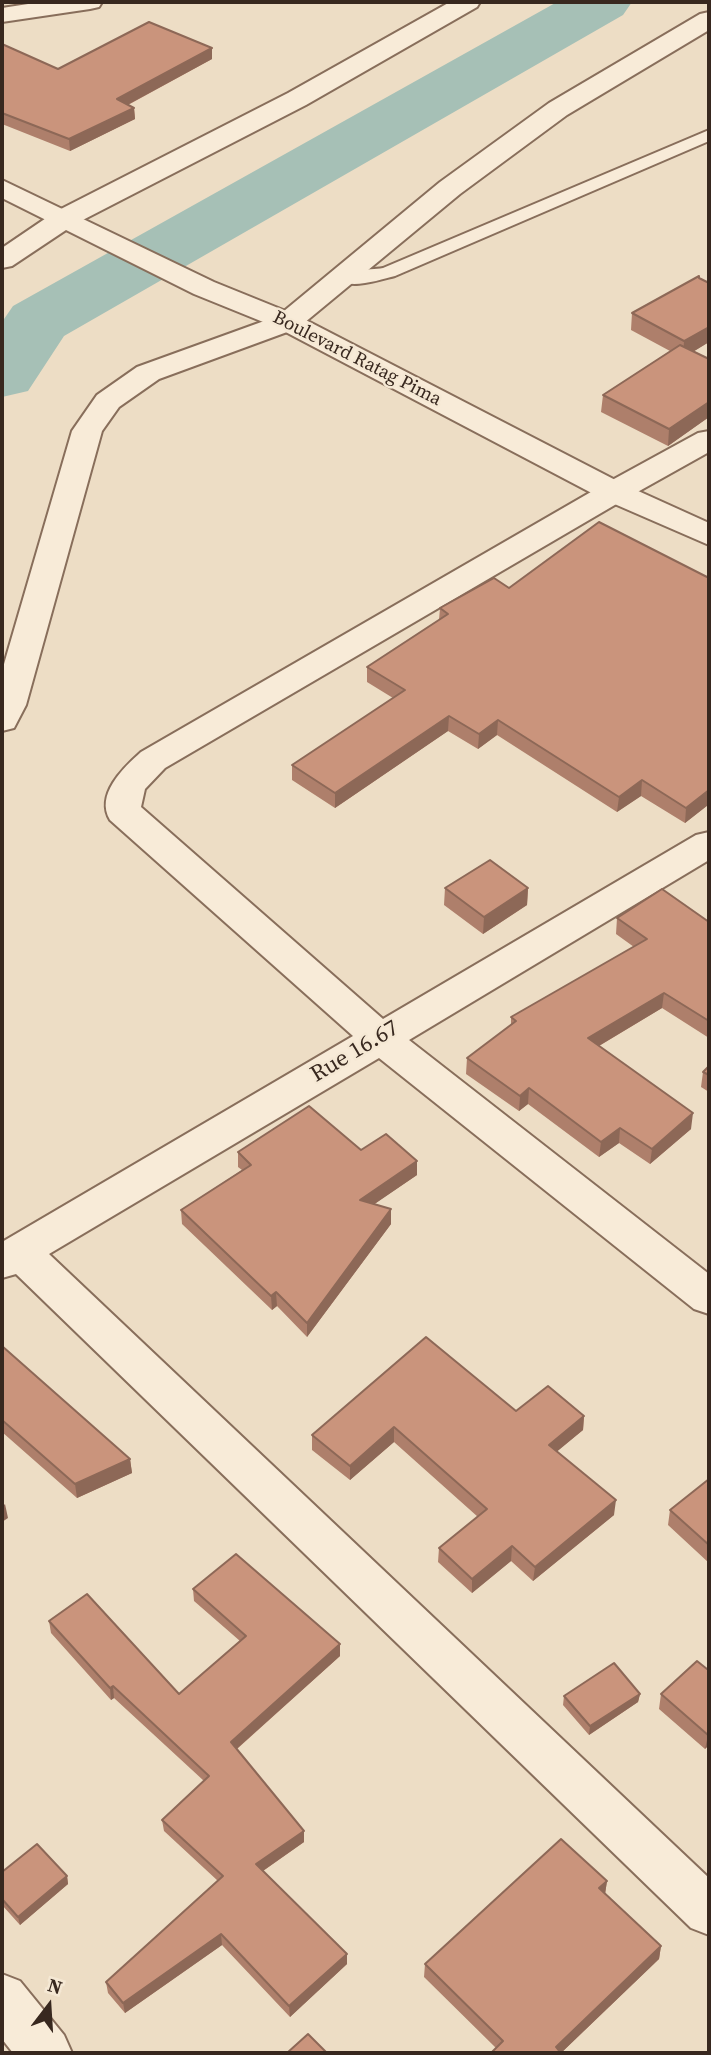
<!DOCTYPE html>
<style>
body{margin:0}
#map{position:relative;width:711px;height:2055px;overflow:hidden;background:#edddc5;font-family:"Source Serif 4",serif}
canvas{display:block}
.frame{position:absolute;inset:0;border:4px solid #38281f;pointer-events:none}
.north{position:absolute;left:14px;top:1971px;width:70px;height:70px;-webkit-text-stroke:5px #f5e8d4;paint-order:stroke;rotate:17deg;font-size:19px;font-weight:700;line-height:28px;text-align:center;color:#38281f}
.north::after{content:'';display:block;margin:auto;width:24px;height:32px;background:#38281f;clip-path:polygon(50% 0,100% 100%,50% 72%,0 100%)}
</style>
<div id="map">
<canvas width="711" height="2055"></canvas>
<div class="frame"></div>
<div class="north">N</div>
</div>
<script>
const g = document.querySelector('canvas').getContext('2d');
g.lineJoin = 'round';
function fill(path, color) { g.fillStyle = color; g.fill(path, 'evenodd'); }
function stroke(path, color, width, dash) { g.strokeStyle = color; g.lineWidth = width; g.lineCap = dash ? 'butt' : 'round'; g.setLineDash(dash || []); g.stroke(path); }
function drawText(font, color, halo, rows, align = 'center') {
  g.font = font + ' "Source Serif 4",serif'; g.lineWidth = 5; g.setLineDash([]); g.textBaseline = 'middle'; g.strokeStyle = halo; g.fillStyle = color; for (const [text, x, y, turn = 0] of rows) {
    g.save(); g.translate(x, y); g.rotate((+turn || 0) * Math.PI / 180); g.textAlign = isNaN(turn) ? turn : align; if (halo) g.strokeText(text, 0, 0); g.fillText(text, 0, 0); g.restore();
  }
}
fill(new Path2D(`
 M22 340 26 341V347L2 353V345Z`), '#6d8f83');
fill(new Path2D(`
 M557 2H632L623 15 64 336 28 391 2 397V322L13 306Z`), '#a6c0b6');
const service = new Path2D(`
 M709 130V141L395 276C379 280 347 291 334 277 344 267 369 271 383 268Z`);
const minor = new Path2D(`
 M41 2H102L99 7 90 9 2 22V8Z
 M450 2H480L477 7 306 105 75 224 12 266 2 268V248L55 212 288 93Z
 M709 12V30L567 115 460 194 298 328 159 379 119 407 102 431 26 705 14 728 2 731V671L72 431 97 395 137 367 278 316 440 182 549 103 700 14Z
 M709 431V452L625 499 165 768 145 789 141 807 383 1019 696 835 709 832V860L409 1040 709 1274V1314L694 1309 379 1058 49 1254 709 1878V1935L691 1928 16 1274 2 1278V1242L353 1036 110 820C95 795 123 768 141 752L603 485 698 433Z
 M2 1974 20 1981 64 2035 72 2053H13L2 2039Z`);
const tertiary = new Path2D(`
 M2 180 214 282 298 316 625 485 709 523V545L603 499 278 328 194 294 2 198Z`);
stroke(service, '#886e5b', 4);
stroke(minor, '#886e5b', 4);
stroke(tertiary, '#886e5b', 4);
fill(service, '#f8ebd8');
fill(minor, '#f8ebd8');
fill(tertiary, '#f8ebd8');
fill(new Path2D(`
 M2 44 58 69 212 59 128 105 134 108 135 119 70 151 2 124Z
 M699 278 709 283V342L694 351 709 359V417L668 446 601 412 603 395 670 351 631 330 632 313Z
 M709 578V806L708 805 685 823 641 796 617 812 497 735 478 749 448 731 335 808 292 780V765L393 698 367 682V667L439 620 440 608 509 588Z
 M445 888H528L527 905 483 934 444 905Z
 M617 918 709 922V1038L662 1008 599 1046 691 1129 650 1164 619 1143 599 1157 528 1104 519 1111 466 1074 467 1058 511 1025V1017L634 947 616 934Z
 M709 1066V1092L701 1087 703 1072Z
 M361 1150 417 1175 374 1204 391 1224 307 1337 277 1306 272 1310 182 1224 181 1210 242 1170 238 1167V1152Z
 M2 1346 130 1459 132 1473 77 1498 2 1432Z
 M516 1411 584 1416 583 1430 557 1451 614 1515 533 1581 511 1561 472 1593 438 1562 439 1548 478 1517 394 1442 350 1480 312 1450V1435Z
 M709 1479V1563L668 1525 670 1510Z
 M193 1589 340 1644V1656L237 1749 304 1831V1842L263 1871 347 1964 290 2017 222 1945 125 2013 108 1993 106 1982 218 1881 164 1831 162 1820 204 1781 114 1698 111 1700 51 1633 49 1621 179 1694 240 1641 194 1601Z
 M709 1667V1745L705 1749 659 1709 661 1694Z
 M640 1694 638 1702 589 1735 563 1705 564 1696Z
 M2 1872 67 1876 68 1884 20 1925 2 1905Z
 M607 1881 605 1894 661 1946 659 1959 561 2053H491L496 2048 424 1977 425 1964Z`), '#ae7f6b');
fill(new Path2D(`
 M212 48V59L118 110 117 99Z
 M134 108 135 119 70 151 69 139Z
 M709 327V342L683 358 684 341Z
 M709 402V417L668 446 669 429Z
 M449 716 448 731 335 808V793Z
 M498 720 497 735 478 749 479 734Z
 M642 780 641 796 617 812 619 797Z
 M709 790 708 805 685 823 686 808Z
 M528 888 527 905 483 934 484 917Z
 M664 993 662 1008 587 1053 588 1038Z
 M529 1088 528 1104 519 1111 520 1096Z
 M693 1113 691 1129 650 1164 652 1149Z
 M620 1128 619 1143 599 1157 601 1142Z
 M417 1161V1175L360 1214V1200Z
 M391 1209V1224L307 1337V1323Z
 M276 1292 277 1306 272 1310 271 1296Z
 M584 1416 583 1430 548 1459 549 1445Z
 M394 1427V1442L350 1480V1466Z
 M130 1459 132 1473 77 1498 75 1484Z
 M616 1500 614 1515 533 1581 535 1567Z
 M5 1504 8 1518 2 1522V1507Z
 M512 1546 511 1561 472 1593V1579Z
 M340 1644V1656L232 1753 231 1742Z
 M113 1686 114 1698 111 1700 110 1688Z
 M640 1694 638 1702 589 1735 590 1726Z
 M709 1733V1745L705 1749 708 1735Z
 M304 1831V1842L257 1875 256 1864Z
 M67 1876 68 1884 20 1925 18 1917Z
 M607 1881 605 1894 599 1888Z
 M221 1934 222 1945 125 2013 123 2003Z
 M661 1946 659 1959 561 2053H555L556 2047Z
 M347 1954V1964L290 2017 289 2006Z`), '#8d6857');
const building = new Path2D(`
 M149 22 212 48 117 99 134 108 69 139 2 113V44L58 69Z
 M699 276V278L709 283V327L684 341 632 313Z
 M680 345 709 359V402L669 429 603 395Z
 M599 522 709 578V790L686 808 642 780 619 797 498 720 479 734 449 716 335 793 292 765 405 690 367 667 448 614 440 608 494 578 509 588Z
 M490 860 528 888 484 917 445 888Z
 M662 889 709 922V1021L664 993 588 1038 693 1113 652 1149 620 1128 601 1142 529 1088 520 1096 467 1058 516 1021 511 1017 647 939 617 918Z
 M709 1066V1075L703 1072Z
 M309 1106 361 1150 386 1134 417 1161 360 1200 391 1209 307 1323 276 1292 271 1296 181 1210 251 1165 238 1152Z
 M426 1337 516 1411 548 1386 584 1416 549 1445 616 1500 535 1567 512 1546 472 1579 439 1548 487 1509 394 1427 350 1466 312 1435Z
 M2 1346 130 1459 75 1484 2 1420Z
 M709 1479V1545L670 1510Z
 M236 1554 340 1644 231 1742 304 1831 256 1864 347 1954 289 2006 221 1934 123 2003 106 1982 223 1876 162 1820 209 1776 113 1686 110 1688 49 1621 87 1594 179 1694 246 1636 193 1589Z
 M697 1661 707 1669 709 1667V1733L708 1735 661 1694Z
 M614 1663 640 1694 590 1726 564 1696Z
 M561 1839 607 1881 599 1888 661 1946 556 2047 560 2052 559 2053H491L503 2041 425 1964Z
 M37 1844 67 1876 18 1917 2 1899V1872Z
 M308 2034 327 2053H287Z`);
fill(building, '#ca947c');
stroke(building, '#8d6857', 2);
drawText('19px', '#38281f', '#f5e8d4', [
 ["Boulevard Ratag Pima",357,359,27]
]);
drawText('23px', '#38281f', '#f5e8d4', [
 ["Rue 16.67",355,1052,-31]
]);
</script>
